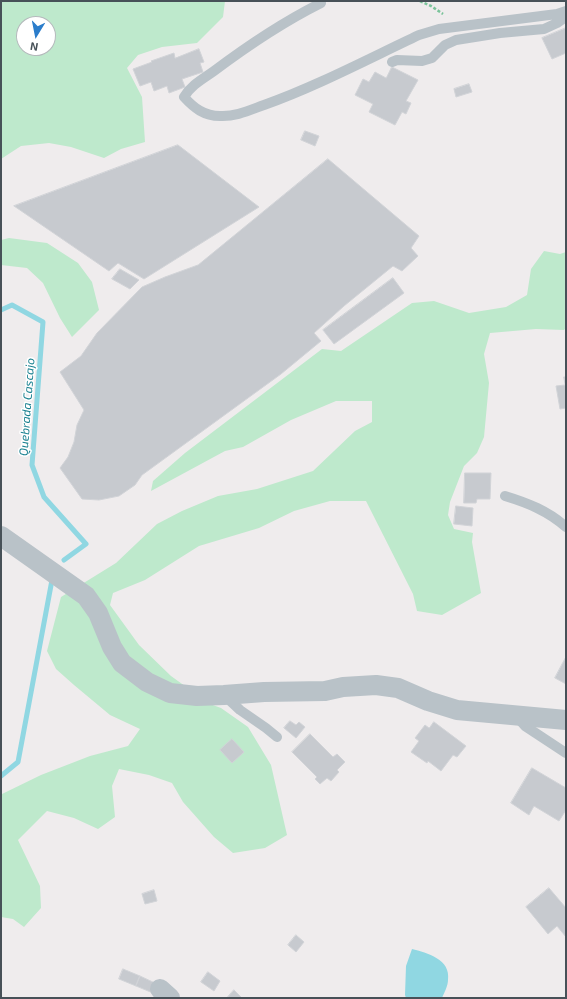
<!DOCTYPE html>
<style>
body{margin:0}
#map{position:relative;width:567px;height:999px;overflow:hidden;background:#efeced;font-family:"Exo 2",sans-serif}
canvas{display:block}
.frame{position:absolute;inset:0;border:2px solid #475158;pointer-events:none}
.north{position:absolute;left:16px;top:16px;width:40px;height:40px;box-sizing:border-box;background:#fff;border:1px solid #b5b9bc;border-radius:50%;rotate:190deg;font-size:11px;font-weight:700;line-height:16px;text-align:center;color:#475158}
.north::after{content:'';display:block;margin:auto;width:14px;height:18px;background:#2b7dcb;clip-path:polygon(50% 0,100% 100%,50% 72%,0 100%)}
</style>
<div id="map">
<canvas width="567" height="999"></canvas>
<div class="frame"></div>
<div class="north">N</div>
</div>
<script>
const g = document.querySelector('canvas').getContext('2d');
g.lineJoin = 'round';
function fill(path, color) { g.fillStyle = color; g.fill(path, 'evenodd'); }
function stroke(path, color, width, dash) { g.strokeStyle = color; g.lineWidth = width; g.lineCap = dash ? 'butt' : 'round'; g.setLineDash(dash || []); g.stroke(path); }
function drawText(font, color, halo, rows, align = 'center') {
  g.font = font + ' "Exo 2",sans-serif'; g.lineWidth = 3; g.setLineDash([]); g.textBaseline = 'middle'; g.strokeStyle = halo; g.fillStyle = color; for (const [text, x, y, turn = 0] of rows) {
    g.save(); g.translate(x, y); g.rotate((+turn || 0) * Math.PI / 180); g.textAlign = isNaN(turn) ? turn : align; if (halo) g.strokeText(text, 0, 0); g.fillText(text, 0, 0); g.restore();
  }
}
fill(new Path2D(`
 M1 1H225L223 17 197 43 162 47 138 55 127 68 142 97 145 142 121 149 104 158 71 147 49 143 21 146 1 159ZM24 24H48V48H24Z
 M9 238 47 243 78 263 92 282 99 310 72 337 60 318 43 283 27 268 1 265V240Z
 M544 251 560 254 566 252V328L564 330 536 329 490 333 484 354 489 383 484 437 477 453 464 466 450 502 448 515 454 529 473 533 472 542 481 593 442 615 417 611 413 594 366 501H330L294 511 259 528 199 546 145 580 113 593 110 605 139 645 171 676 210 704 221 708 248 727 271 765 287 835 265 848 233 853 214 837 183 802 172 783 149 775 119 769 112 786 115 817 98 829 74 818 47 811 18 840 40 886 41 908 24 927 13 919 1 917 2 794 41 775 90 756 128 746 140 729 110 715 74 685 56 669 47 651 61 597 116 563 157 524 182 511 218 496 257 489 313 471 355 431 372 422V401H336L291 420 243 447 225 451 151 491 153 481 185 453 322 349 341 351 412 303 434 301 469 313 506 307 527 295 531 269Z`), '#bee9cc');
fill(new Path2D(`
 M412 949C427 953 451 959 448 980 448 986 444 993 442 998H406L405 995 406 966Z`), '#90d7e2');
stroke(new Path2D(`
 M1 310 12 305 43 322 32 465 44 497 86 544 64 560
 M1 776 18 762 52 580`), '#90d7e2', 5);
const building = new Path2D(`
 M566 28V53L552 59 542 38Z
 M199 49 204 62 200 63 203 72 182 79 185 87 169 93 167 86 154 91 151 82 140 86 133 69 152 62 151 61 174 53 175 58Z
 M392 67 418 80 406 101 411 103 406 114 402 112 395 125 369 112 373 104 355 95 363 79 369 82 375 72 386 78Z
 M469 84 472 92 456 97 454 89Z
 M305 131 319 136 315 146 301 140Z
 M178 145 259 207 144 279 118 263 109 271 14 206Z
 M328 159 419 236 411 248 418 256 402 271 393 266 344 306 314 333 321 341 281 374 142 475 135 485 119 496 99 500 82 499 60 468 68 457 74 442 77 425 84 410 60 372 81 356 97 333 142 287 165 277 198 265Z
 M120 269 139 280 130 289 112 279Z
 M393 278 404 293 334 344 323 330Z
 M564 377H566V408L560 409 556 386 565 385Z
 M465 473H491L490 499H477L476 503H464Z
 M456 506 473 508 472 526 454 524Z
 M566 657V684L555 678Z
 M290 721 296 725 299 722 305 727 296 738 284 728Z
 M434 722 466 746 457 757 453 755 441 771 428 761 427 763 411 752 419 741 415 738 425 725 429 728Z
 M310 734 333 757 337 754 345 762 337 770 339 772 331 781 327 778 320 784 315 779 317 777 292 752Z
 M232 739 244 752 232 763 220 750Z
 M532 768 566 788V810L559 821 534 806 529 815 511 803Z
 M549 888 566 908V937L557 926 548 934 526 907Z
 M154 890 157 901 145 904 142 894Z
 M296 935 304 942 296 952 288 945Z
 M123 969 140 976 136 986 119 979Z
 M208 972 220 981 214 991 201 982Z
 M140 976 157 984 153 993 136 986Z
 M234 990 242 998H227Z`);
fill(building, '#c7cacf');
stroke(building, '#d1d3d7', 1);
stroke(new Path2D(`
 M420 1 431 6 443 14`), '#7ac39a', 2.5, [3, 2]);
stroke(new Path2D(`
 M321 3C281 23 250 44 214 71 203 79 191 85 184 97 194 108 204 116 220 116 235 117 250 110 264 105 317 86 368 59 419 35L439 29 557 14 566 11
 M392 62 397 60 422 61 432 58 445 45 456 40 500 33 544 29 557 23 566 17
 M505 496C528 503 548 511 566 527
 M224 695 240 710 266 728 277 737
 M517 717 525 726 566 753`), '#b9c2c8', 10);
stroke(new Path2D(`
 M1 536 86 596 98 613 112 647 122 663 147 682 170 693 197 696 224 695 264 692 325 691 343 687 376 685 398 688 428 701 457 710 566 720
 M160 989 170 998`), '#b9c2c8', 20);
drawText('italic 12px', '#1a8190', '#fff', [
 ["Quebrada Cascajo",27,407,-86]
]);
</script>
